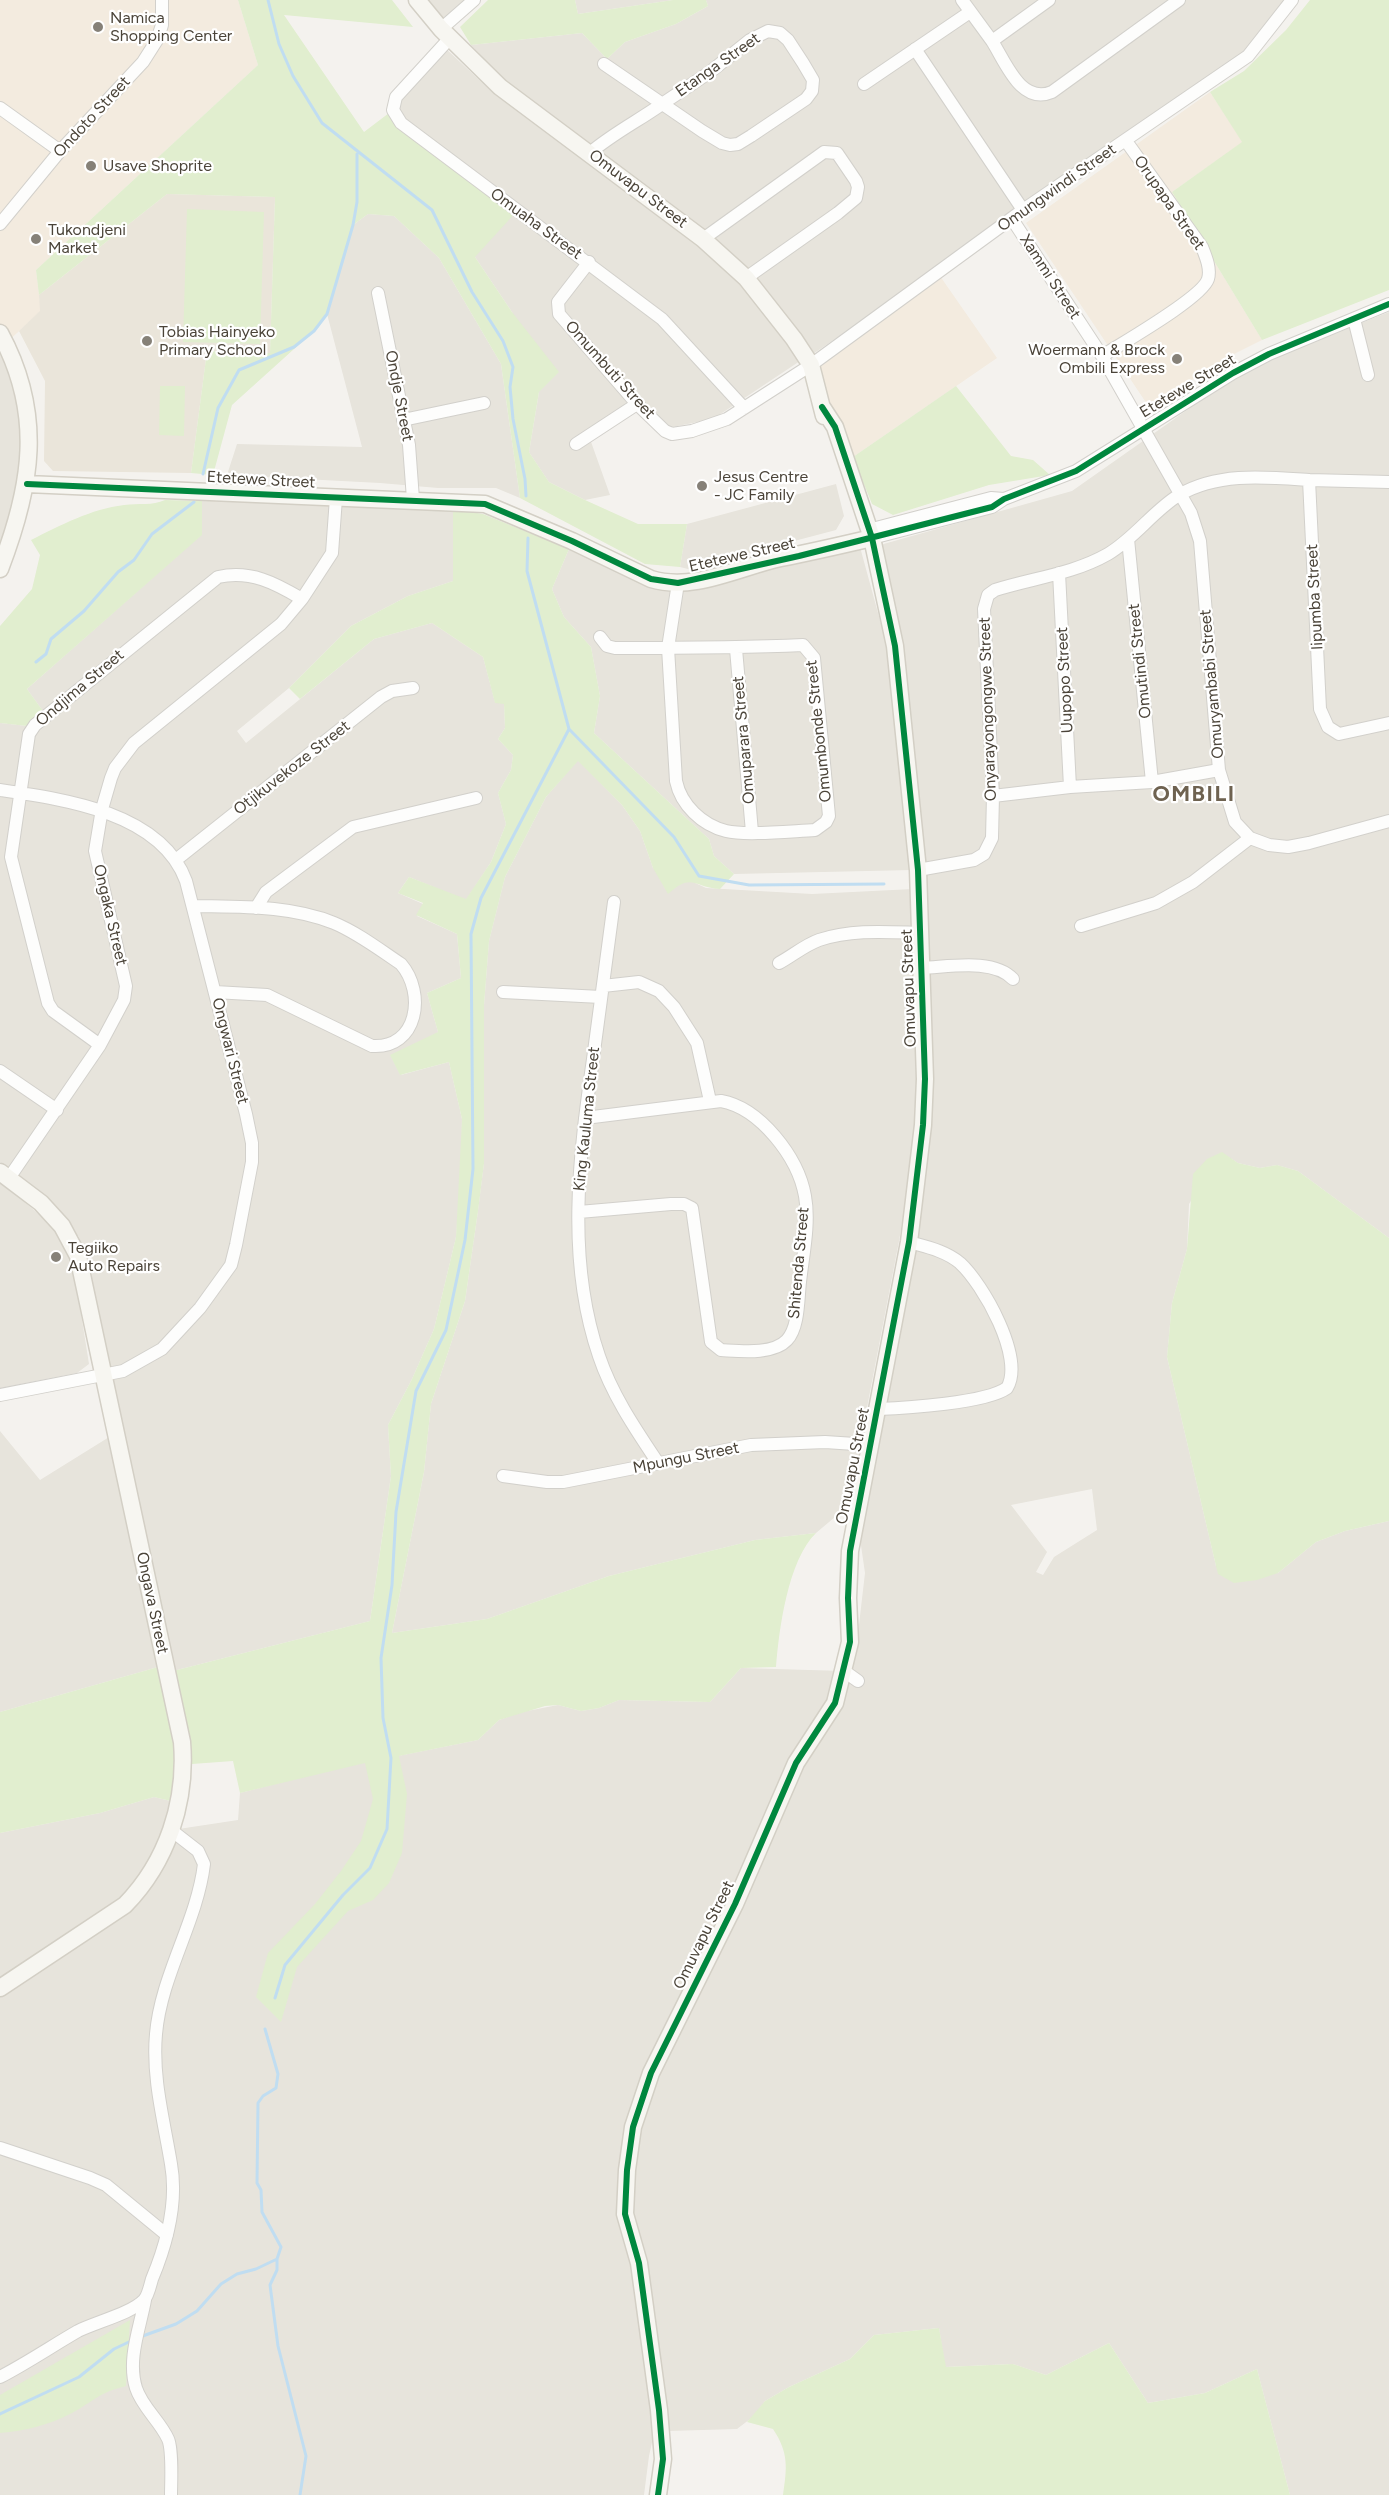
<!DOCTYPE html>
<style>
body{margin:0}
canvas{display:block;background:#f4f2ee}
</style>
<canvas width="1389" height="2495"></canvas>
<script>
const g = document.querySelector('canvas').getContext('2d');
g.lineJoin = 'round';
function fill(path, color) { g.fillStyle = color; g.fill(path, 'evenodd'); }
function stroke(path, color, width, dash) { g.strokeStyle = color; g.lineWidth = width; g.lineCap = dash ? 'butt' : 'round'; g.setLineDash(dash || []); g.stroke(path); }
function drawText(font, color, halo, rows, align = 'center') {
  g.font = font + ' Figtree,sans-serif'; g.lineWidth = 4.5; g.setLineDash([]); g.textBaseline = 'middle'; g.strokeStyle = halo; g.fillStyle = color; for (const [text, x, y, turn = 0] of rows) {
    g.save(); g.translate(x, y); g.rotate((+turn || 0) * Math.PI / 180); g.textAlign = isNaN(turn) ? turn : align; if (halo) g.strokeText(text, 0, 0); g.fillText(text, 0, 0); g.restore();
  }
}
fill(new Path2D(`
 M426 0H464L443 20Z
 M575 0H673L578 14Z
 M706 0H1292L1248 56 810 356 760 283 504 80 471 45 582 33 607 59 625 42 676 24 708 6Z
 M443 46 492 92 694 241 746 285 800 361 713 419 667 428 640 401 590 439 610 495 585 500 549 482 529 452 539 392 512 312 475 257 401 123 393 102Z
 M368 214 394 216 439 258 501 364 520 498 496 488H438L380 483 227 475 237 444 362 447 327 314 353 225Z
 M1389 312V1238L1298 1171 1277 1165 1260 1168 1238 1163 1222 1153 1189 1204 1187 1249 1172 1303 1167 1357 1216 1566 1278 1573 1316 1542 1345 1531 1389 1521V2495H1290L1257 2369 1205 2393 1148 2403 1109 2343 1046 2375 1013 2364 945 2367 939 2328 874 2335 850 2359 789 2387 765 2401 754 2416 737 2429 668 2431 659 2411 649 2456 644 2495H0V1833L100 1813 154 1797 179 1803 172 1830 238 1820 240 1793 338 1768 478 1740 499 1720 522 1712 558 1705 581 1711 599 1708 619 1700 710 1702 741 1668 844 1671 857 1642 865 1573 856 1511 835 1517 816 1533 755 1540 609 1576 487 1619 392 1633 424 1472 431 1404 465 1301 478 1211 484 1163V1005L489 941 505 877 546 797 578 760 622 805 640 831 653 868 681 882H693L706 888 812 894 913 889 918 1126 899 1241 860 1444 870 1445 932 1121 926 889 880 545 1072 491 1197 403 1264 362ZM1092 1489 1097 1530 1054 1557 1043 1575 1036 1572 1047 1552 1011 1505Z
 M0 333 5 344 29 453 0 568Z
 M836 484 844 516 836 530 688 569 680 567 687 524Z
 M202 501 309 502 453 509V581L408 596 351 626 289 688 237 731 246 743 374 639 432 623 483 657 495 702 504 703 505 728 498 739 513 755 511 770 498 793 506 824 491 862 466 900 409 877 398 893 423 904 417 916 457 934 461 978 427 993 438 1032 401 1075 449 1062 462 1119 461 1172 456 1237 434 1329 412 1379 388 1425 391 1476 370 1621 173 1671 79 1237 51 1203 0 1162V723L27 726 43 711 27 689 201 535Z
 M860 547 887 646 912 870 734 874 714 856 709 839 594 733 600 696 591 647 564 617 552 589 569 549 651 585 689 589Z
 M0 1181 49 1223 67 1248 78 1295 89 1364 77 1373 0 1388Z
 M0 1431 40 1480 114 1434 165 1665 0 1712Z`), '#e7e4dc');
fill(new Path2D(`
 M0 0H238L258 65 36 270 41 311 5 344 0 333Z
 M1210 92 1243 142 1172 192 1262 340 1226 358 1149 407 1026 223Z
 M940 276 997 358 853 457 813 364Z`), '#f3ebdf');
fill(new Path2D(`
 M167 194 275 197 270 353 207 351 191 473 53 471 44 461 45 381 19 331 40 311 39 295Z`), '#eae5da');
fill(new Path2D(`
 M238 0H392L413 27 284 15 364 132 393 110 518 210 475 257 512 312 559 372 539 392 529 452 549 482 585 500 638 524H687L680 567 645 564 520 498 501 364 439 258 394 216 368 214 353 225 327 314 314 331 232 405 213 475 191 473 207 351 270 353 275 197 167 194 39 295 36 270 258 65Z
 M488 0H575L578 14 673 0H706L708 6 676 24 625 42 607 59 582 33 471 45 460 27Z
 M1310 0H1389V290L1262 340 1172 192 1242 142 1210 92 1244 71 1286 30Z
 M187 209 264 212 260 344 183 342Z
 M160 386H185L184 436 159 435Z
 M956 386 1011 456 1033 460 1050 475 989 485 893 515 872 504 853 457Z
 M165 500 202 501V535L27 689 43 711 27 726 0 723V626L32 589 40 555 31 540C61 525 91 509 124 505 139 503 152 506 165 500Z
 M453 509 483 514 569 549 552 589 564 617 591 647 600 696 594 733 709 839 714 856 734 874 720 889C693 887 692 872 668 894L653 868 640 831 622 805 578 761 546 797 505 877 489 941 484 1005V1163L478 1211 465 1301 431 1404 424 1472 392 1633 487 1619 609 1576 755 1540 816 1533C788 1560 779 1629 776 1667L741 1668 710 1702 619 1700 599 1708 581 1711 558 1705 545 1706 499 1720 478 1740 399 1756 407 1794 402 1853 389 1883 373 1900 348 1911 297 1967 281 2022 256 1997 268 1953 315 1904 341 1871 361 1841 373 1799 365 1763 240 1793 233 1761 192 1764 173 1671 370 1621 391 1476 388 1425 412 1379 434 1329 456 1237 462 1119 449 1062 400 1075 390 1055 438 1032 427 993 461 978 457 934 416 915 423 903 398 893 409 877 466 899 491 862 506 824 498 793 511 770 513 755 498 739 505 728 504 704 495 703 483 657 432 623 374 639 300 699 289 688 351 626 408 596 453 581Z
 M1222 1152 1238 1163 1260 1168 1277 1165 1298 1171 1389 1238V1521L1345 1531 1316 1542 1278 1573 1257 1580 1234 1583 1218 1574 1216 1566 1167 1357 1172 1303 1187 1249 1193 1174 1207 1159Z
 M165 1665 182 1742 179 1803 154 1797 100 1813 0 1833V1712Z
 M130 2320 126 2386C100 2392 94 2401 72 2413 49 2425 25 2431 0 2433V2395Z
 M939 2328 946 2367 1013 2364 1046 2375 1109 2343 1148 2403 1205 2393 1257 2369 1290 2495H783C787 2468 789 2453 773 2429L747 2422 765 2401 789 2387 850 2359 874 2335Z`), '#e1eecf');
stroke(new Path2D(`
 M268 0 279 44 293 76 322 123 432 210 472 292 503 341 513 367 510 387 513 419 525 479 526 496
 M203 474 218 408 239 370 294 347 314 331 327 314 353 225 357 202V154
 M528 538 527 571 569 729 674 837 699 876 749 885 884 884
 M36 662 46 654 51 639 84 611 118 572 134 560 152 534 194 502
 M275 1998 285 1965 343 1895 370 1868 387 1829 391 1758 383 1718 381 1658 392 1585 396 1512 416 1391 446 1330 465 1240 473 1169 471 934 481 898 569 729
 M265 2029 278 2074 276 2088 263 2096 258 2103 257 2183 261 2190 262 2212 281 2247 277 2259V2270L270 2285 278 2346 306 2456 300 2495
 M140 2337 176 2324 197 2311 221 2284 237 2274 256 2269 277 2259
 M0 2414 79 2377 114 2349 131 2341`), '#c0ddf1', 3);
const street = new Path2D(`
 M962 0 992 41
 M1049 0 992 41C1006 63 1021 105 1052 92L1179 0
 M441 29 474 0
 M450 38 396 97 393 110 401 123 662 319 744 408
 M915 49 1023 210
 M864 84 970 12
 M0 108 60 151
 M590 153C612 134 638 121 662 104L710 72 750 40 768 31 780 33 788 40 803 63 813 80 812 91 806 99 751 136 738 144 730 145 722 143 702 131 604 64
 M1012 219 1102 356 1191 513 1200 541 1219 770 1235 822 1250 838 1269 845 1288 847 1309 843 1389 821
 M0 224 60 151 143 62 157 40 162 25V0
 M703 239 824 152 837 153 856 181 858 187 856 198 838 213 746 278
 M589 262 558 302 559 314 637 404 665 431 672 434 692 431 727 419 811 365 1023 210 1248 56 1292 0
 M378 293 409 445 413 499
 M1354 319 1368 375
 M1102 356C1122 343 1202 298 1208 279 1211 269 1206 257 1202 247L1126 141
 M403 420 484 403
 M576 444 637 404
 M1389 482 1309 480 1320 709 1328 727 1339 734 1389 723
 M876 528 991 498 1004 499
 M872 538 992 507 1004 499 1076 471 1233 373 1269 354 1389 304
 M1128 539 1152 782
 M1059 573 1070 787
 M600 637 607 646 615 648C678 648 740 648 803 645L814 658 829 816 826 822 815 830C792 831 746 836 726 831 702 825 681 805 676 781L668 648 678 583
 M736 649 752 832
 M0 790C63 799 161 812 186 881L246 1114 252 1143V1162L236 1245 231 1265 200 1308 162 1349 123 1371 0 1395
 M993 796 1070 787 1152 782 1219 770
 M177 859 381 697 392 691 413 688
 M918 870 974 860 984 854 992 838 993 796 984 609 988 595 995 590C1033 578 1073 574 1108 554 1135 538 1153 511 1179 495 1218 472 1266 477 1309 480
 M614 902C607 954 600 1007 593 1059 579 1157 566 1260 599 1356 612 1395 636 1430 658 1463
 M193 906C240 907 290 905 334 923 358 933 380 950 401 964 426 993 418 1049 372 1046L267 995 215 992
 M256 908 266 892 353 827 476 798
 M1081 926 1156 903 1193 882 1250 838
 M779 963C792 956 805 945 819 940 852 929 887 932 921 933
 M922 968C949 967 993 958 1013 979
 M603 986 639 982 659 991 674 1007 697 1043 710 1101
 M503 992 601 997
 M100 1045 53 1011 48 1003 11 857 29 734 35 725 218 577C251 570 275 583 302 599
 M0 1071 57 1110
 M9 1178 100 1045 124 1000 126 986 95 851 102 809 111 778 115 768 134 743 281 624 302 599 332 553 336 498
 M579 1212 671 1204H684L692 1208 711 1342 721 1350C740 1351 773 1355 787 1340 799 1327 798 1299 800 1282 803 1255 810 1223 805 1196 798 1157 760 1108 721 1101L585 1118
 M878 1409C906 1408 986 1403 1007 1388 1025 1358 983 1284 960 1263 946 1251 927 1247 909 1242
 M503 1476 547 1482H563L751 1445 825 1442 870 1445
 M844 1671 858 1681
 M0 2148 90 2178 106 2185 167 2235
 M145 2300C140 2328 127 2359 136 2388 142 2407 160 2421 168 2439 173 2450 171 2482 171 2495
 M0 2377C27 2363 52 2346 78 2331 96 2322 132 2313 144 2300 148 2296 150 2286 152 2279 167 2243 178 2203 171 2164 164 2121 152 2078 156 2034 161 1975 197 1922 204 1864L198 1851 171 1830`);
const secondary = new Path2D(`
 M417 0 441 29 500 87 703 239 746 278 794 339 811 365 824 416
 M0 333C44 414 32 486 0 569
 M27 484 485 504 572 541 651 579C694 592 739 567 781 558 812 552 842 545 872 538
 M0 1172 41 1203 62 1226 78 1256 182 1742C187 1802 167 1862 125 1905L0 1988
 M658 2495 663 2459 659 2410 639 2263 625 2214 627 2170 633 2127 651 2073 735 1904 796 1763 835 1703 850 1642 848 1598 850 1551 909 1242 923 1125 925 1079 918 870 895 646 872 538 835 427 822 407`);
stroke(street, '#d2d0cb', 14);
stroke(secondary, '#d3cfc5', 19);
stroke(street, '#fdfdfc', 12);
stroke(secondary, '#f7f6f1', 16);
stroke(new Path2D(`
 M27 484 485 504 572 541 651 579 678 583 799 556 992 507 1004 499 1076 471 1233 373 1269 354 1389 304
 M658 2495 663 2459 659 2410 639 2263 625 2214 627 2170 633 2127 651 2073 735 1904 796 1763 835 1703 850 1642 848 1598 850 1551 909 1242 923 1125 925 1079 918 870 895 646 872 538 835 427 822 407`), '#00873e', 6);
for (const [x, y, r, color] of [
 [98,27,6,"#868178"],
 [91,166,6,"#868178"],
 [36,239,6,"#868178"],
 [147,341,6,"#868178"],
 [1177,359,6,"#868178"],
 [702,486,6,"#868178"],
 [56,1257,6,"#868178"]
]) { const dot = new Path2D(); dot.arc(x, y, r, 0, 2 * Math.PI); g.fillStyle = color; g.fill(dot); stroke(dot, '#fff', 2); }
drawText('16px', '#4b4439', '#fff', [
 ["Namica",110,18],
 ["Shopping Center",110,36],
 ["Usave Shoprite",103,166],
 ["Tukondjeni",48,230],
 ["Market",48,248],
 ["Tobias Hainyeko",159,332],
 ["Primary School",159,350],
 ["Woermann & Brock",1165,350,"right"],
 ["Ombili Express",1165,368,"right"],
 ["Jesus Centre",714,477],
 ["- JC Family",714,495],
 ["Tegiiko",68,1248],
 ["Auto Repairs",68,1266]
], 'left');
drawText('16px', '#4b4439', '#fff', [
 ["Etanga Street",718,65,-35],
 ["Ondoto Street",92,117,-47],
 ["Omungwindi Street",1057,188,-35],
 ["Omuvapu Street",638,189,37],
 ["Orupapa Street",1169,203,55],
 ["Omuaha Street",536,224,36],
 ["Xammi Street",1050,277,57],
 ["Omumbuti Street",610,370,48],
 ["Etetewe Street",1188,386,-31],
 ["Ondje Street",399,396,79],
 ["Etetewe Street",261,480,3],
 ["Etetewe Street",742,555,-13],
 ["Iipumba Street",1315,597,-93],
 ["Omutindi Street",1140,661,-96],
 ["Uupopo Street",1065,680,-93],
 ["Omuryambabi Street",1212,684,-95],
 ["Ondjima Street",80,688,-40],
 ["Onyarayongongwe Street",988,709,-92],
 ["Omumbonde Street",819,731,-96],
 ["Omuparara Street",744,740,-95],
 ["Otjikuvekoze Street",292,768,-38],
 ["Ongaka Street",110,915,77],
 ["Omuvapu Street",909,988,-92],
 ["Ongwari Street",230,1051,76],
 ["King Kauluma Street",587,1119,-84],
 ["Shitenda Street",799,1263,-85],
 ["Mpungu Street",686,1458,-11],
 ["Omuvapu Street",853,1466,-79],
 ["Ongava Street",152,1603,78],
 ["Omuvapu Street",704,1935,-64]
]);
g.letterSpacing = '1.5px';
drawText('bold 22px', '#6e6250', '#fff', [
 ["OMBILI",1194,795]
]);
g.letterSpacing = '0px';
</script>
